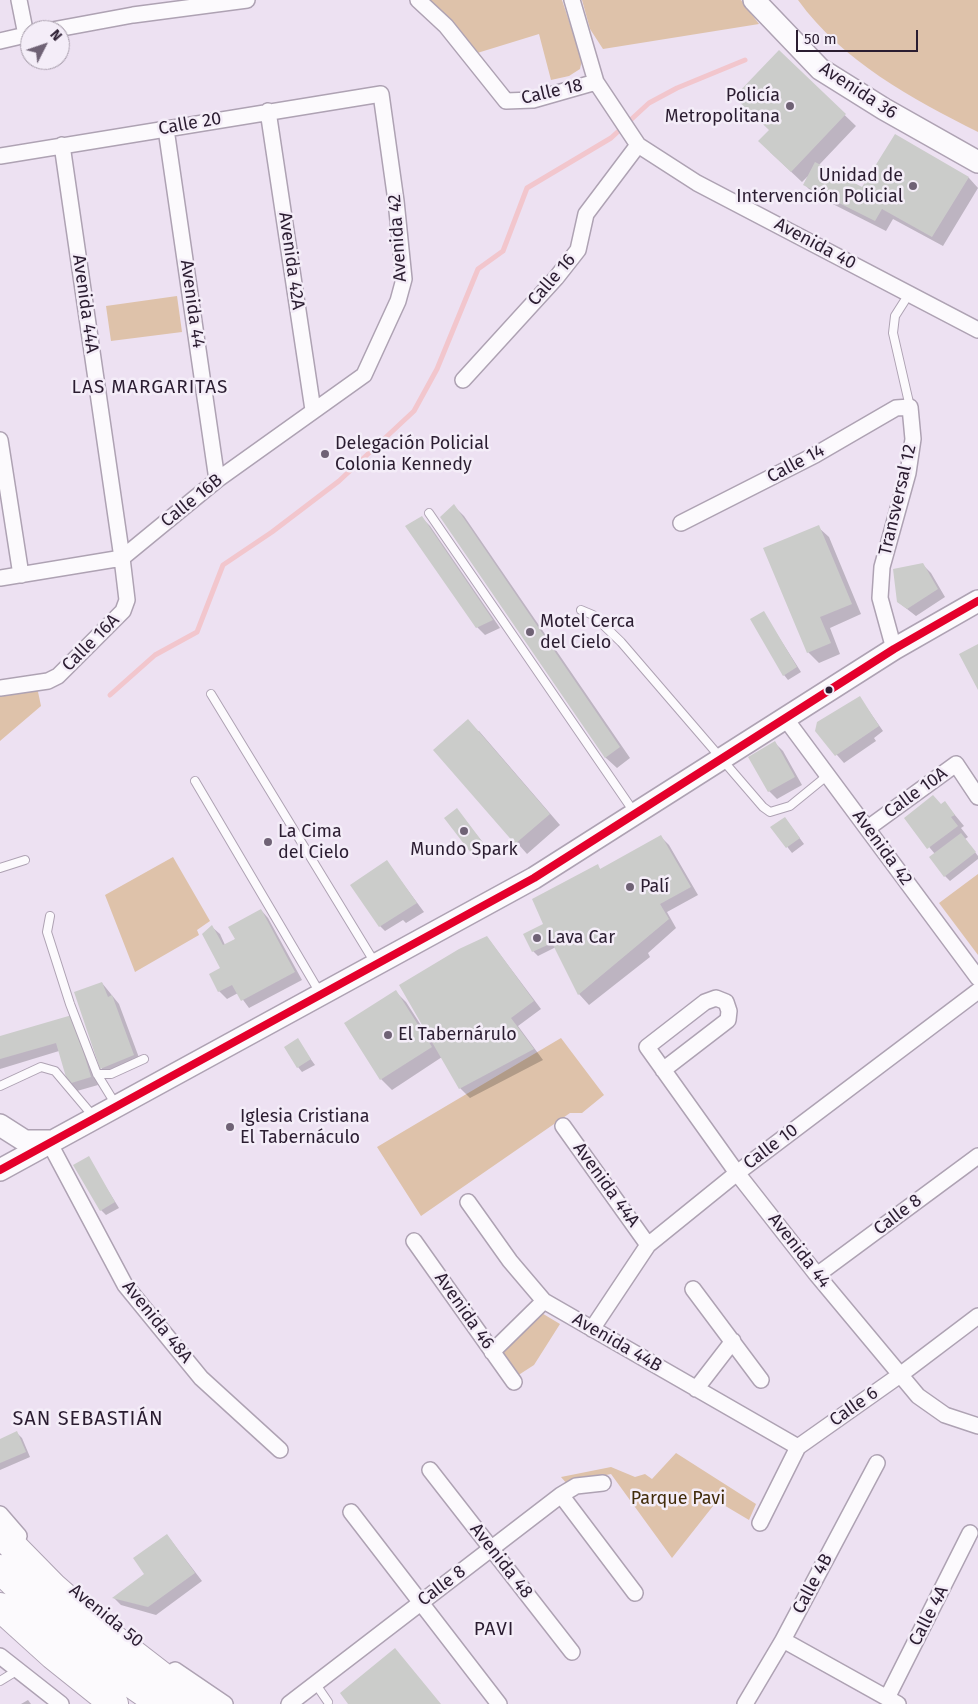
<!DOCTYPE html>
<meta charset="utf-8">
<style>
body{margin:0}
#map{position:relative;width:978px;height:1704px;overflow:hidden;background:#ede1f2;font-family:"Fira Sans",sans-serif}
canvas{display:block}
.north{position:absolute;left:20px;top:20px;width:50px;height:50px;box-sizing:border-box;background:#f4edf8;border:1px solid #a49aa8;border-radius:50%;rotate:49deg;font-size:14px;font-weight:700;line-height:20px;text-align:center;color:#2b1d31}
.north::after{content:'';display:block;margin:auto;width:18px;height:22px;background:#6f6275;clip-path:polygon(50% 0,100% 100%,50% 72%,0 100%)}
.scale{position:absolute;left:796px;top:30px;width:122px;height:22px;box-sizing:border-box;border:2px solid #2b1d31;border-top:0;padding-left:6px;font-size:15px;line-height:18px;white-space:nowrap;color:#2b1d31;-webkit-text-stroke:4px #f4edf8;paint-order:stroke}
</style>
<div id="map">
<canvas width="978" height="1704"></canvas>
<div class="north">N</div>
<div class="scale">50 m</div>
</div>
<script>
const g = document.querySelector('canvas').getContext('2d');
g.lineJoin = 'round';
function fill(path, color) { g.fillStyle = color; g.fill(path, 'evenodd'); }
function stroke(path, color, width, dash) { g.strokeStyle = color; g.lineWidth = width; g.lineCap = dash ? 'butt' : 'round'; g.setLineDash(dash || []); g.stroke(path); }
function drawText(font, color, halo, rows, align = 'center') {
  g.font = font + ' "Fira Sans",sans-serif'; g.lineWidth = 5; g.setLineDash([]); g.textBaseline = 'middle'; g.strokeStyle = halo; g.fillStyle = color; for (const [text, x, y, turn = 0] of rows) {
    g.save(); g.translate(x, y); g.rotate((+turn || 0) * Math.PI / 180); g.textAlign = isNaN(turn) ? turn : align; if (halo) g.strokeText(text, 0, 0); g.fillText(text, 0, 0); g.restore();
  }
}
fill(new Path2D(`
 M428 0H562L582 60 580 69 569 76 551 80 539 34 474 54Z
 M582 0H741L759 24 603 49 590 29Z
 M798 0H978V132C912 99 842 61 798 0Z
 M177 296 182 332 111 341 106 306Z
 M37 687 41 706 0 741V693Z
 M173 857 210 921 197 930 199 935 135 972 105 895Z
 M978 874V955L939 903Z
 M561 1038 604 1095 582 1113H570L421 1216 377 1147Z
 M540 1312 560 1324 534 1365 517 1376 501 1353Z
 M676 1453 756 1504 749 1520 717 1501 672 1558 611 1474 591 1478 574 1492 561 1477 611 1467 635 1477 645 1474 652 1479Z`), '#dec2aa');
fill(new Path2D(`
 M779 52 856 126 819 165 862 189 896 136 969 178 978 188 943 246 893 219 886 231 815 195 804 184 808 176 802 182 770 152V130Z
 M454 506 464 516 630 758 617 768 606 758 442 517Z
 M422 518 430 526 500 628 485 635 477 627Z
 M818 527 829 537 861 614 830 628 840 654 819 663 808 652Z
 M923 565 931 573 945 597 916 616 898 602Z
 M763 612 801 672 788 680 784 675Z
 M860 698 883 731 874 738 876 741 844 763 816 731Z
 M479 731 560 825 527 854 435 750Z
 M775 743 783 751 802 785 777 799 769 791 749 757Z
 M945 803 964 826 961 828 968 837 965 839 978 856V859L950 881 945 876 935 854 905 818Z
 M461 815 488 849 477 858 446 818Z
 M785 818 804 844 792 853 772 827Z
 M661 837 669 845 698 895 667 912 676 928 648 953 650 957 589 1005 579 994 556 947 538 956 533 951 542 926 597 866 601 870Z
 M387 862 424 912 406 923 403 920 385 931 380 926Z
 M261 910 268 918 302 980 249 1008 238 993 227 999 219 991 222 969 212 927 220 934 225 945 236 939Z
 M487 937 541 1009 518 1026 543 1060 470 1098 460 1088 442 1057 392 1090 381 1079 396 992 406 1002 424 1030Z
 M102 983 119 1004 141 1063 109 1076 102 1069 75 993Z
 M80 1024 98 1085 77 1091 69 1083 59 1051 0 1069V1037Z
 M297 1040 315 1065 302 1072 298 1067Z
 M88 1158 119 1208 106 1215 101 1210Z
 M17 1433 22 1438 30 1457 0 1470V1440Z
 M167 1535 202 1581 156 1615 121 1605 114 1598 146 1575Z
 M28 1700 31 1704H21Z`), '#0003');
stroke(new Path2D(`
 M110 695 155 655 197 632 223 565 272 532 339 481 414 411 437 369 478 269 503 251 527 188 611 138 649 103 677 88 745 60`), '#f2c6cd', 5);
fill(new Path2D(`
 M779 50 846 114 791 172 758 141 769 130 734 97Z
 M895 134 969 177 932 237 882 209 875 221 803 185 815 162 862 187Z
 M454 504 620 747 605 758 440 517Z
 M422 516 493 620 476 628 405 526Z
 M819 525 852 604 820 617 831 643 807 653 763 548Z
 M923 563 938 589 907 609 897 602 893 569Z
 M764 611 797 667 783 676 750 619Z
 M978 644V690L959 654Z
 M860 696 879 726 835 756 815 731 817 722Z
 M468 719 550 814 515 844 433 750Z
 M775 741 795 777 768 792 748 757Z
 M933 795 941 804 945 801 955 815 951 817 958 826 927 849 904 818Z
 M457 808 484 844 471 853 444 818Z
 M785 817 800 838 786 848 770 827Z
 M961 833 976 852 944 877 929 857Z
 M661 835 691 887 660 904 669 919 578 995 552 943 532 952 523 934 543 924 532 899 598 864 600 869Z
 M387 860 417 903 379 927 350 885Z
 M261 909 295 972 241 1001 232 985 218 992 209 974 220 968 202 934 212 925 223 945 235 939 228 927Z
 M487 936 534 1001 511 1018 534 1049 459 1089 399 985 459 949Z
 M102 982 108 997 112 995 134 1055 100 1069 74 992Z
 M396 990 432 1047 380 1080 344 1023Z
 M72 1015 91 1077 68 1084 56 1043 0 1059V1036Z
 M298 1038 311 1059 297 1068 284 1047Z
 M89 1156 115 1202 100 1211 73 1165Z
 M17 1431 26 1452 0 1463V1439Z
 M167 1534 195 1573 148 1607 112 1598 144 1574 133 1558Z
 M395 1648 441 1704H348L340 1693Z`), '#cbccca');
const lane = new Path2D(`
 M909 294 895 316 893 333 910 407
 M429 513 634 812
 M581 610 593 615 621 642 763 807 770 812 790 806 828 775
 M211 694 375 963
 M195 781 320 993
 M0 868 25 860
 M50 916 47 932 70 1004 97 1074 116 1105
 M97 1074H111L144 1059
 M0 1086 41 1067 55 1071 93 1116
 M0 1681 18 1670
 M315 1683 328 1702`);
const street = new Path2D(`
 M19 0 26 35
 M418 0 446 26 506 101 533 100 596 82
 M572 0 596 82 638 145 697 183 978 330
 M52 30 133 15 247 0
 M0 41 30 34
 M268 111 313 410
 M166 129 217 480
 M0 156 381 94 396 201 404 279 398 301 364 375 217 480 122 558 0 578
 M463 380 556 278 578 250 586 214 638 145
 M0 440 21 575
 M681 523 815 455 896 408 910 407 913 439 908 473 882 567 880 598 894 649
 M0 688 48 681 58 676 123 611 127 600 122 558 62 145
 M785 718 978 978
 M868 828 956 764 978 797
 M663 1070 728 1020 729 1011 726 1002 716 998 705 1002 647 1047 737 1173 817 1275 918 1396 945 1415 978 1426
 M563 1126 648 1245
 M50 1144 125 1285 201 1378 280 1450
 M468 1202 510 1261 544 1301 798 1447
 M414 1241 514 1382
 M817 1275 978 1156
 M693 1289 761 1380
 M592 1329 648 1245 737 1173 978 991
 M492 1352 544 1301
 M696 1389 733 1341
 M430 1470 572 1652
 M561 1495 635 1593
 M351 1512 499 1704
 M0 1514 19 1536
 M760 1523 798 1447 900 1375 978 1316
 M783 1640 898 1704
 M0 1656 61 1704
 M175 1670 225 1704
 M887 1698 970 1533
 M289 1704 561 1495 576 1486 603 1483
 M745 1704 783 1640 877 1463`);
const secondary = new Path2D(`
 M754 0 820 69 884 109 978 162
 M0 1125 25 1141H52
 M0 1170 534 878 894 649 978 601`);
const highway = new Path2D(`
 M0 1533 53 1587 101 1629 198 1704
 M0 1569C49 1618 103 1667 162 1704
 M0 1607 53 1655 114 1704`);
stroke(lane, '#aea2b3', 10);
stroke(street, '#aea2b3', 18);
stroke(secondary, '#aea2b3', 24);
stroke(highway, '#aea2b3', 30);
stroke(lane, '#fcfafd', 8);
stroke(street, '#fcfafd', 15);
stroke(secondary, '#fcfafd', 21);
stroke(highway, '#fcfafd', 28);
stroke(new Path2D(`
 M0 1170 534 878 894 649 978 601`), '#e4002b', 8);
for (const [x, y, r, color] of [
 [790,106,5,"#6f6275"],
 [913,186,5,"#6f6275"],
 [325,454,5,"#6f6275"],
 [530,632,5,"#6f6275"],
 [829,690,4.5,"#2b1d31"],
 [464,831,5,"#6f6275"],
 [268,842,5,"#6f6275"],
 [630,887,5,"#6f6275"],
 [537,938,5,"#6f6275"],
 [388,1035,5,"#6f6275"],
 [230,1127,5,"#6f6275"]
]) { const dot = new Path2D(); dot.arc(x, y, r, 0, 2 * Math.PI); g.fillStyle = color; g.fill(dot); stroke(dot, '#f4edf8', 2); }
drawText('18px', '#2b1d31', '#f4edf8', [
 ["Avenida 36",858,91,33],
 ["Calle 18",552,92,-13],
 ["Calle 20",190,124,-10],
 ["Avenida 42",398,238,-94],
 ["Avenida 40",815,244,28],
 ["Avenida 42A",291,261,82],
 ["Calle 16",552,280,-49],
 ["Avenida 44A",85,304,82],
 ["Avenida 44",192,304,82],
 ["Calle 14",796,464,-28],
 ["Transversal 12",898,500,-77],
 ["Calle 16B",192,501,-39],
 ["Calle 16A",91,643,-45],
 ["Calle 10A",916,793,-36],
 ["Avenida 42",882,848,54],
 ["Calle 10",771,1147,-37],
 ["Avenida 44A",606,1185,54],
 ["Calle 8",898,1215,-37],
 ["Avenida 44",799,1251,52],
 ["Avenida 46",464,1311,55],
 ["Avenida 48A",157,1322,51],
 ["Avenida 44B",617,1343,30],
 ["Calle 6",854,1407,-35],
 ["Avenida 48",501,1561,52],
 ["Calle 4B",813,1584,-62],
 ["Calle 8",442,1586,-37],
 ["Avenida 50",106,1616,39],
 ["Calle 4A",929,1616,-63]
]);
drawText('18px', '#2b1d31', '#f4edf8', [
 ["Policía",780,96,"right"],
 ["Metropolitana",780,117,"right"],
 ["Unidad de",903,176,"right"],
 ["Intervención Policial",903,197,"right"],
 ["Delegación Policial",335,444],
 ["Colonia Kennedy",335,465],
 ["Motel Cerca",540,622],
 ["del Cielo",540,643],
 ["La Cima",278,832],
 ["del Cielo",278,853],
 ["Mundo Spark",464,850,"center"],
 ["Palí",640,887],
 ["Lava Car",547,938],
 ["El Tabernárulo",398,1035],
 ["Iglesia Cristiana",240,1117],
 ["El Tabernáculo",240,1138]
], 'left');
drawText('18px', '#412c0a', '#f4edf8', [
 ["Parque Pavi",678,1499]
]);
g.letterSpacing = '1px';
drawText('19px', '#2b1d31', '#f4edf8', [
 ["LAS MARGARITAS",150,388],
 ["PAVI",494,1630]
]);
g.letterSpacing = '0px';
g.letterSpacing = '1px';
drawText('20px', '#2b1d31', '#f4edf8', [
 ["SAN SEBASTIÁN",88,1419]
]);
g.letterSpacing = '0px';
</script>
